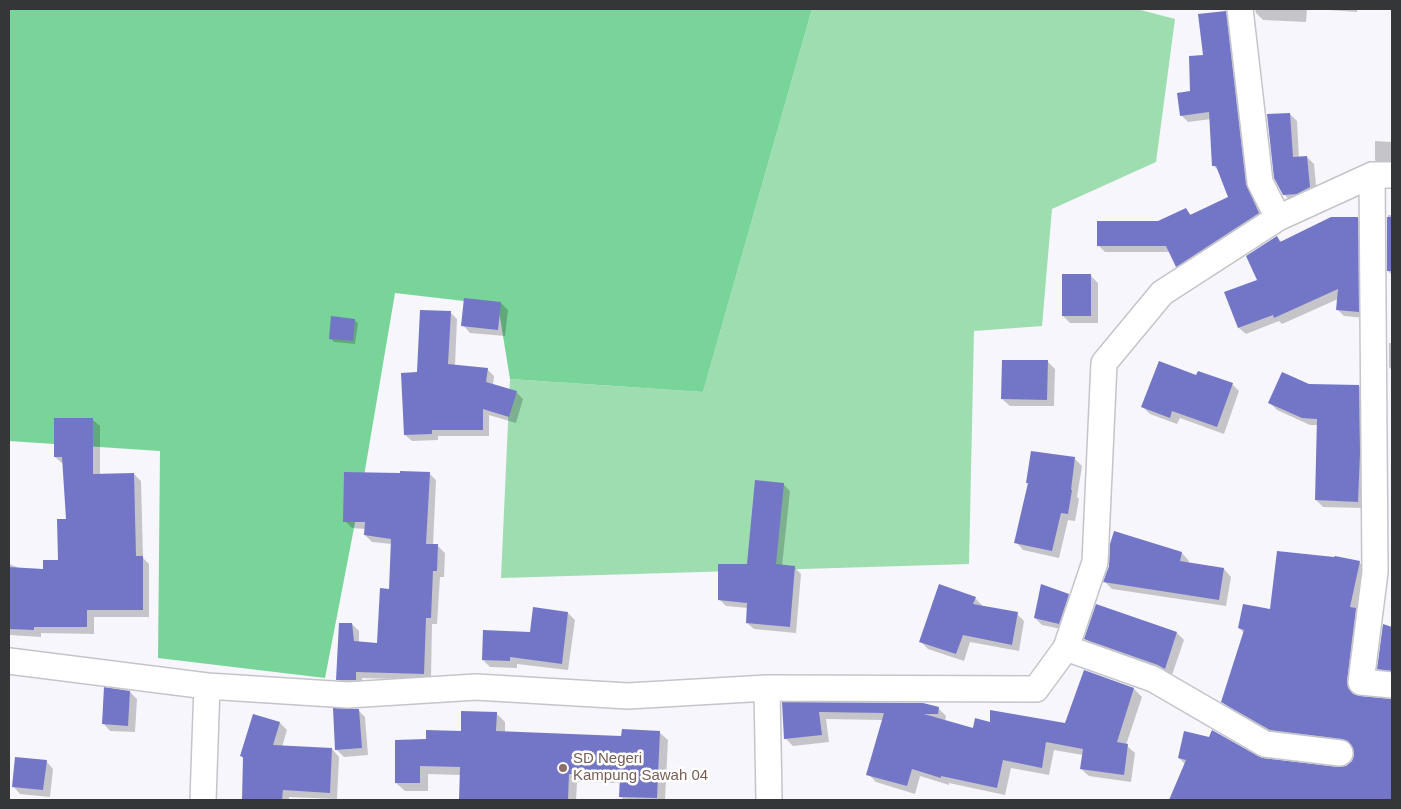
<!DOCTYPE html>
<style>
body{margin:0}
#map{position:relative;width:1401px;height:809px;overflow:hidden;background:#f6f6fc;font-family:Helvetica,sans-serif}
canvas{display:block}
.frame{position:absolute;inset:0;border:10px solid #353638;pointer-events:none}
</style>
<div id="map">
<canvas width="1401" height="809"></canvas>
<div class="frame"></div>
</div>
<script>
const g = document.querySelector('canvas').getContext('2d');
g.lineJoin = 'round';
function fill(path, color) { g.fillStyle = color; g.fill(path, 'evenodd'); }
function stroke(path, color, width, dash) { g.strokeStyle = color; g.lineWidth = width; g.lineCap = dash ? 'butt' : 'round'; g.setLineDash(dash || []); g.stroke(path); }
function drawText(font, color, halo, rows, align = 'center') {
  g.font = font + ' Helvetica,sans-serif'; g.lineWidth = 5; g.setLineDash([]); g.textBaseline = 'middle'; g.strokeStyle = halo; g.fillStyle = color; for (const [text, x, y, turn = 0] of rows) {
    g.save(); g.translate(x, y); g.rotate((+turn || 0) * Math.PI / 180); g.textAlign = isNaN(turn) ? turn : align; if (halo) g.strokeText(text, 0, 0); g.fillText(text, 0, 0); g.restore();
  }
}
fill(new Path2D(`
 M812 9H1137L1175 19 1156 162 1052 209 1042 326 974 331 969 564 501 578 510 379 703 392Z`), '#9dddb0');
fill(new Path2D(`
 M9 9H812L703 392 510 379 498 305 395 293 364 476 325 678 158 658 160 451 9 441Z`), '#79d499');
fill(new Path2D(`
 M1255 9H1307L1306 22 1263 20 1256 13Z
 M1315 9H1357V12Z
 M1225 12 1232 19 1265 220 1183 273 1177 266 1170 252H1105L1098 245 1159 222 1186 209 1192 216 1230 197 1220 172 1213 165 1211 119 1188 122 1181 115 1191 92 1204 56Z
 M1290 114 1297 121 1299 158 1307 157 1314 164 1317 195 1291 202 1284 194Z
 M1375 141 1392 142V167H1381L1375 160Z
 M1388 215H1392V275L1388 271Z
 M1357 218 1364 225 1365 318 1344 316 1337 309 1338 299 1282 324 1279 321 1246 334 1239 328 1226 293 1258 281 1277 237 1282 242Z
 M1091 276 1098 283V323H1070L1063 316Z
 M501 303 508 310 505 336 470 333 463 325Z
 M450 312 457 319 455 366 487 369 494 376 493 385 516 392 523 399 516 423 489 415V436H438V440L412 441 405 435 419 373Z
 M354 320 358 323 355 344 334 342 330 338Z
 M1389 343H1392V370L1389 367Z
 M1048 362 1055 369 1054 406H1010L1002 399Z
 M1197 377 1232 384 1239 391 1224 434 1180 418 1177 424 1150 414 1142 406Z
 M1308 385 1359 386 1366 393 1364 508 1323 507 1316 500 1319 425H1310L1277 410 1270 403Z
 M92 419 100 426V475L134 474 141 481 143 558 149 564V617H94V634L41 633V637L10 635 9 564 44 578 59 562 68 520 63 464 55 457Z
 M1074 458 1082 466 1077 497 1079 499 1075 521 1068 520 1059 558 1023 550 1016 542Z
 M430 474 436 480 433 546H438L445 553 444 577H440L437 624H432L431 680 362 678 363 686H345L338 679 352 624 359 631V643L378 644 390 590 392 544 372 542 365 535 366 529 352 528 345 521Z
 M783 484 790 491 782 566 794 567 801 574 796 633 754 629 747 623 748 608 726 606 719 599 748 565Z
 M1182 553 1189 561 1188 563 1224 569 1231 577 1226 606 1112 589 1105 582Z
 M1359 562 1366 569 1357 612 1362 617 1353 688 1354 696 1392 700V800H1171L1185 764 1179 758H1257L1339 769 1346 768 1352 763 1355 755V747L1350 745 1278 737 1229 708 1222 701 1244 633 1239 628Z
 M1068 595 1075 602 1066 630 1042 625 1035 618Z
 M975 598 982 605 981 607 1017 614 1024 621 1019 651 970 642 964 661 928 649 921 642Z
 M568 613 575 620 568 670 517 664V668L490 667 483 660Z
 M1384 626 1392 628V676H1385L1378 669Z
 M1177 633 1184 640 1172 675 1093 646 1086 639Z
 M1134 689 1142 697 1126 745 1135 753 1131 782 1089 776 1081 769 1083 755 1054 750 1049 775 1011 768 1005 795 949 783V785L920 776 915 794 876 782 868 774 883 720 826 719 829 742 793 746 785 738 783 704 938 708 946 716 945 721 974 729 991 724H1066Z
 M130 692 137 699 135 732 110 731 103 723Z
 M358 710 365 717 368 755 344 757 337 750Z
 M496 713 505 722V733L623 737 659 732 668 740 665 800H624L620 796 621 783 577 782 576 800H461V775L428 774V791H405L396 783 427 740 462 732Z
 M254 715 280 723 287 730 282 747 332 749 339 757 337 799 289 797V800H243L244 759 241 756Z
 M46 761 53 769 50 797 20 794 13 786Z`), '#0003');
fill(new Path2D(`
 M1226 11 1246 184 1259 213 1176 267 1166 246H1097V221H1158L1186 208 1190 215 1228 197 1216 166H1212L1209 112 1180 116 1177 93 1190 91 1189 56 1203 55 1198 14Z
 M1290 113 1293 157 1307 156 1310 187 1297 194 1283 195 1274 178 1267 114Z
 M1331 217H1358L1359 312 1336 310 1338 289 1274 318 1273 315 1238 328 1224 292 1257 280 1246 256 1277 236 1280 242Z
 M1387 217H1392V271H1387Z
 M1062 274H1091V316H1062Z
 M464 298 501 302 498 330 461 326Z
 M420 310 451 311 448 364 488 368 486 382 517 391 509 417 483 409V430H432V434L404 435 401 373 417 372Z
 M331 316 355 319 353 341 329 339Z
 M1002 360H1048L1047 400 1001 399Z
 M1159 361 1196 375 1198 371 1233 383 1217 427 1172 411 1170 418 1141 407Z
 M1282 372 1309 384 1359 385 1360 453 1358 502 1315 500 1317 419 1302 418 1268 403Z
 M54 418H93V474L134 473 136 556H143V610H87V627H34V630L9 629V567L43 569V560H58L57 519H66L62 457H54Z
 M1031 451 1075 457 1071 490H1072L1068 514 1061 513 1052 551 1014 543 1028 483H1026Z
 M400 471 430 472 426 544H438L437 571H433L431 618H426L424 674 356 672V680H336L339 623H352L354 641 377 643 380 588 389 589 391 539 364 535 365 522H343L344 472 400 473Z
 M755 480 784 483 776 564 795 566 790 627 746 623 747 603 718 600V564H747Z
 M1114 531 1182 552 1180 561 1224 568 1219 600 1103 582 1109 566 1110 544Z
 M1277 551 1334 557 1335 556 1360 561 1350 607 1356 608 1347 681 1348 688 1353 694 1360 696 1392 699V800H1169L1186 760 1178 758 1184 731 1209 737 1212 730 1258 756 1263 758 1338 767 1346 766 1352 761 1354 755 1353 748 1348 741 1342 739 1270 730 1221 702 1244 630 1238 628 1243 604 1270 609Z
 M939 584 976 597 973 604 1018 612 1012 645 963 635 956 654 919 642Z
 M1041 584 1069 594 1059 624 1034 618Z
 M1096 604 1177 632 1165 669 1158 665 1084 639Z
 M533 607 568 612 562 664 510 657V661L482 660 483 630 530 632Z
 M1383 624 1392 627V671L1377 669Z
 M1084 670 1134 688 1117 742 1128 744 1124 775 1080 769 1083 749 1046 742 1042 768 1003 760 997 788 941 776V778L912 769 907 786 866 775 884 713 819 712 822 735 784 739 782 702 923 703 939 707 938 714H924L973 728 975 718 990 722V710L1065 723Z
 M104 687 130 691 128 726 102 724Z
 M333 708 359 709 362 748 335 750Z
 M461 711 497 712 496 731 621 736 622 729 660 731 657 798 619 797 620 776 569 774 568 800H459L460 767 420 766V783H395V740L426 739V730L461 731Z
 M253 714 280 722 273 745 332 748 330 793 283 790 282 800H242L243 757 240 756Z
 M15 757 47 760 43 790 12 787Z`), '#7376c7');
const minor = new Path2D(`
 M1240 9 1260 182 1278 218
 M1372 175 1375 572 1361 682 1392 685
 M1066 648 1153 679 1265 744 1340 753
 M9 661 207 686 348 695 476 687 628 696 767 688 1036 689 1066 648 1095 562 1104 363 1162 293 1278 218 1372 175H1392
 M767 688 769 800
 M203 800 207 686`);
stroke(minor, '#c4c5cb', 28);
stroke(minor, '#fff', 25);
for (const [x, y, r, color] of [
 [563,768,5,"#8d6e63"]
]) { const dot = new Path2D(); dot.arc(x, y, r, 0, 2 * Math.PI); g.fillStyle = color; g.fill(dot); stroke(dot, '#fff', 2); }
drawText('15px', '#785e54', '#fff', [
 ["SD Negeri",573,759],
 ["Kampung Sawah 04",573,776]
], 'left');
</script>
